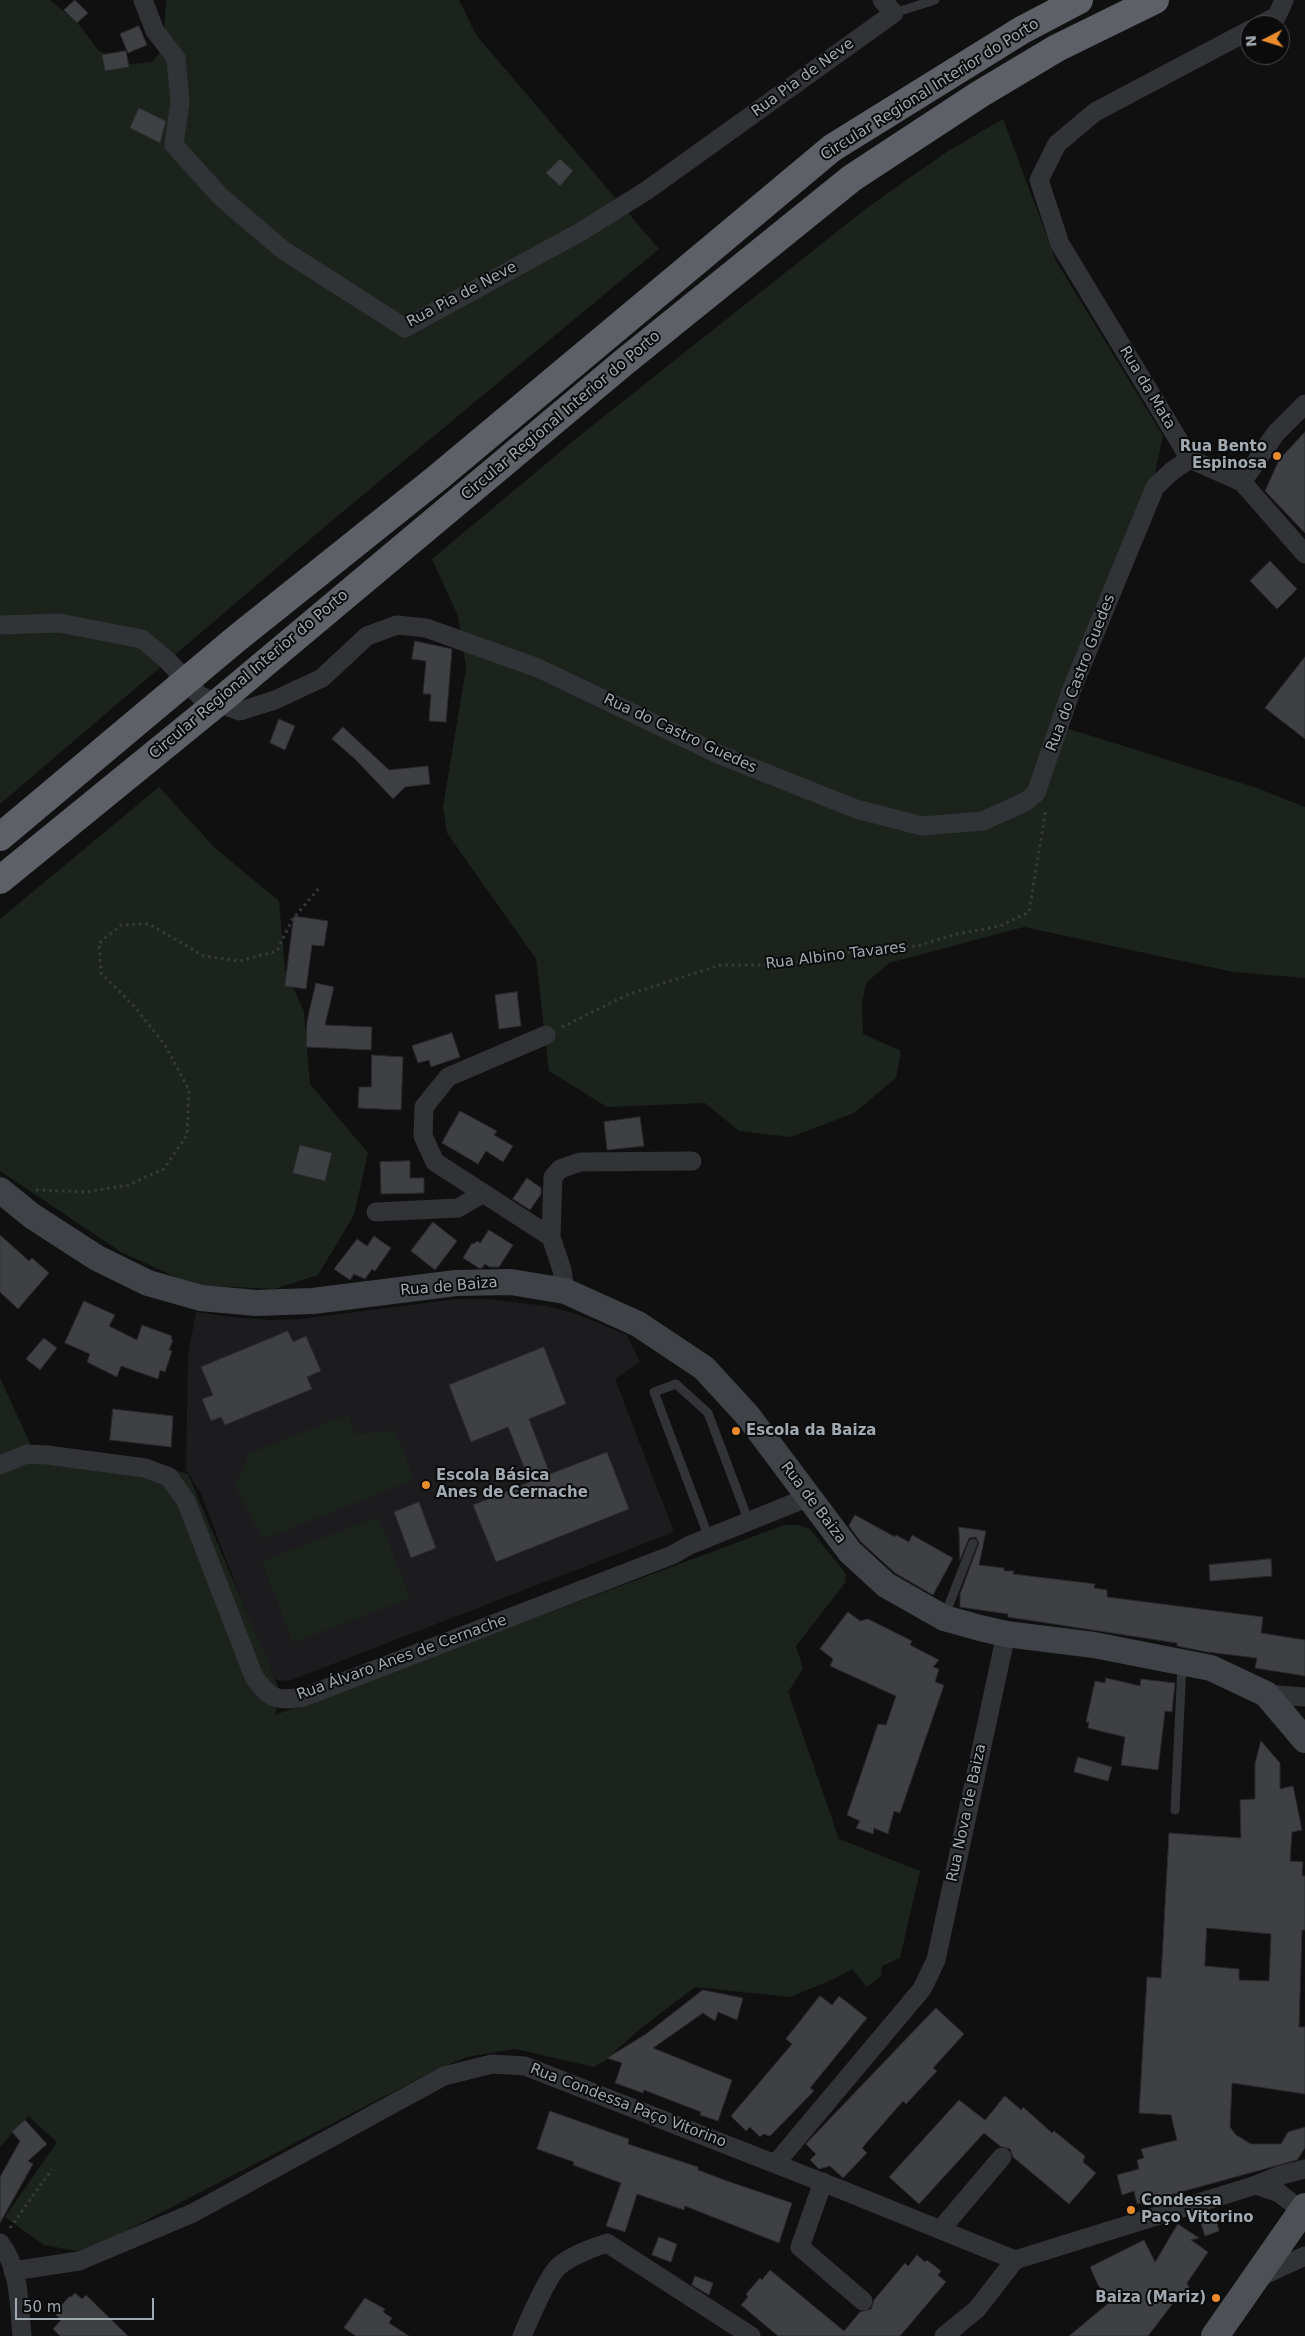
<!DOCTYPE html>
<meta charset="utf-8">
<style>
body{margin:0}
#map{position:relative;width:1305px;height:2336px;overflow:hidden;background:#101011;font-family:"DejaVu Sans",sans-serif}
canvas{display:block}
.north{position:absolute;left:1240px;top:15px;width:50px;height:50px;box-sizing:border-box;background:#0b0b0c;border:1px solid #474a4e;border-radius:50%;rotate:265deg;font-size:14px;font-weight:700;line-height:20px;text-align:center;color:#a1a9b1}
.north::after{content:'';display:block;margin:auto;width:18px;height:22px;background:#ea8b2e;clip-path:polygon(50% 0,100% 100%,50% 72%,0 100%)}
.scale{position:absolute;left:15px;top:2298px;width:139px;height:22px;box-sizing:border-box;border:2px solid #a1a9b1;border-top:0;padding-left:6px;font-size:15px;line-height:18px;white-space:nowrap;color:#a1a9b1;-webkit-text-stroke:4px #0b0b0c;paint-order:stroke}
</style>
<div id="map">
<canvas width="1305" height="2336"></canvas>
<div class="north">N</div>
<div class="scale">50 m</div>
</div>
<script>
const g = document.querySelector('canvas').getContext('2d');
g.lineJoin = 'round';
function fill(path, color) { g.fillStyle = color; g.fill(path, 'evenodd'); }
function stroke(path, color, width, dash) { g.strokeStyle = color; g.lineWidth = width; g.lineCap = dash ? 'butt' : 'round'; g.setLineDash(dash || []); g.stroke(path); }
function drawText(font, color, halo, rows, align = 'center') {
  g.font = font + ' "DejaVu Sans",sans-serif'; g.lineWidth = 4; g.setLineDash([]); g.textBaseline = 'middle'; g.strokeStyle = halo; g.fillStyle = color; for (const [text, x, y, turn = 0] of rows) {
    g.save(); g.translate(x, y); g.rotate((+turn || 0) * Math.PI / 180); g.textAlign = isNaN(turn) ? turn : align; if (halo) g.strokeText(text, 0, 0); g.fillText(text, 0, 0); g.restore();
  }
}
fill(new Path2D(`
 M457 1299H488L546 1306 574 1313 627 1335 640 1362 615 1379 674 1532 289 1681 277 1680 269 1671 201 1494 186 1469 188 1354 196 1312 231 1317 269 1320 301 1319Z`), '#1c1c1e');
fill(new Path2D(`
 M0 0H50L77 22 98 50 123 65 152 62 163 49 166 0H459L476 35 659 249 334 519 0 804Z
 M1003 119 1056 261 1163 436 1155 473 1059 701 1063 727 1257 788 1305 807V978L1233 972 1024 927 889 963 866 983 862 1003 863 1034 901 1051 896 1078 854 1113 791 1137 739 1131 705 1103 607 1107 549 1071 536 959 447 833 443 807 466 668 458 616 432 559 578 437 868 207 948 151Z
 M159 787 215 848 279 901 285 970 304 1012 310 1084 368 1153 354 1215 318 1275 274 1289 193 1285 121 1252 0 1171V919Z
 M0 1378 33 1450 169 1469 188 1474 279 1689 275 1715 784 1525H799L810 1529 846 1574 845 1583 796 1646 803 1669 788 1692 839 1839 920 1871 900 1958 882 1966 881 1976 867 1987 852 1969 836 1978 790 1997 695 1987 640 2029 604 2061 594 2067 515 2049 467 2057 437 2069 120 2234 77 2251 44 2245 5 2217 57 2142 28 2116 0 2147Z
 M348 1415 355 1434 395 1431 414 1480 263 1539 235 1486 249 1453Z
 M378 1517 410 1598 293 1643 262 1561Z`), '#1c231c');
const building = new Path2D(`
 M75 0 88 13 77 23 64 10Z
 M139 26 147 45 128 53 120 34Z
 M126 51 129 67 105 71 102 55Z
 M139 108 166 121 160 143 130 128Z
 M560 159 573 171 560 186 546 173Z
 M1305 432V533L1265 491 1279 460Z
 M1270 561 1297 589 1277 609 1250 581Z
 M415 641 452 649 446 722 429 721 431 694H423L426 661 412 659Z
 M1305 657V739L1265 708Z
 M279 719 295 726 285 750 270 743Z
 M343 727 389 770 428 766 430 784 405 787 393 799 356 760 332 739Z
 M294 916 328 921 324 946 312 945 306 989 285 986Z
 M316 983 334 987 325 1025 372 1027 371 1050 306 1047 307 1022Z
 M517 992 521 1026 499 1029 495 995Z
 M452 1033 460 1057 431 1067 429 1060 418 1063 412 1046Z
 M372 1055 403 1057 401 1110 358 1108 359 1087H371Z
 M460 1111 497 1131 494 1135 513 1146 503 1162 486 1151 478 1164 442 1143Z
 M640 1117 644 1146 607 1150 604 1122Z
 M300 1145 332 1153 325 1181 293 1173Z
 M410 1161V1178H424V1193L381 1194 380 1162Z
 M527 1178 541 1188V1194L530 1210 513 1199Z
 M433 1222 457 1241 435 1270 411 1251Z
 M489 1230 513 1245 499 1267H490L485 1264 482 1268H479L463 1258 472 1243 474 1244 477 1241 480 1243Z
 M0 1235 29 1261 32 1258 49 1273 18 1309 0 1292Z
 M374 1236 391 1248 375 1271 372 1269 365 1279 354 1274 350 1280 334 1269 357 1239 367 1246Z
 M84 1301 115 1315 109 1326 137 1340 142 1325 172 1336 171 1339 173 1340 169 1350 172 1351 165 1372 160 1370 158 1379 121 1366 117 1377 87 1362 90 1354 65 1343Z
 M288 1331 293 1342 306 1336 321 1371 307 1377 312 1389 225 1425 221 1417 211 1421 202 1399 213 1395 201 1367Z
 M44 1338 57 1348 40 1370 26 1359Z
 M544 1347 566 1404 529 1419 550 1474 607 1452 629 1509 496 1562 473 1505 530 1482 508 1427 471 1442 449 1385Z
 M113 1409 173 1416 171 1447 110 1440Z
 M419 1502 436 1548 411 1558 394 1512Z
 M855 1515 895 1537 896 1535 909 1542 912 1535 953 1558 933 1595 895 1573 861 1542 849 1526Z
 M959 1527 986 1531 979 1565 1004 1568V1571H1014L1013 1574 1095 1584 1094 1588 1107 1590V1597L1263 1617 1261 1633 1305 1640V1676L1255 1668 1257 1658 1207 1652 1177 1646V1643L1008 1617V1614L960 1607V1594L979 1543 976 1537 969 1538 960 1560Z
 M1271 1559 1272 1576 1210 1581 1209 1565Z
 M848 1612 860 1621 868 1619 912 1641 910 1645 939 1660 933 1667 939 1669 935 1682 944 1685 900 1813 894 1811 888 1834 874 1828 873 1834 856 1828 860 1821 847 1815 878 1724 886 1725 896 1696 830 1666 833 1659 820 1649Z
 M1106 1678 1140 1686 1141 1679 1175 1683 1172 1712 1165 1711 1158 1770 1121 1765 1125 1737 1088 1728 1089 1722H1086L1095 1681 1105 1683Z
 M1261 1741 1280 1763V1789L1293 1786 1302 1830 1292 1832 1290 1861 1303 1862 1302 1876H1305V1930H1302L1299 2027H1305V2094L1232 2083 1230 2127 1236 2135 1251 2144H1281L1288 2132 1305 2127V2148L1297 2160 1137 2204 1134 2191 1122 2195 1117 2175 1139 2169 1137 2160 1144 2158 1141 2149 1177 2140 1171 2115 1139 2113 1147 1977 1161 1978 1169 1833 1241 1838 1240 1800 1255 1799V1764ZM1207 1928 1271 1934 1269 1981 1239 1980V1969L1205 1966Z
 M1078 1757 1112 1767 1108 1781 1074 1772Z
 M703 1990 743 1998 737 2020 718 2012 715 2021 703 2013 653 2048 732 2080 718 2121 700 2115 701 2112 644 2090 643 2093 615 2083 622 2063 607 2058 646 2034Z
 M820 1996 832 2005 839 1996 867 2018 810 2088 814 2091 770 2136 763 2134 760 2137 750 2127 746 2131 731 2116 792 2044 786 2039Z
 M936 2008 964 2034 933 2068 937 2071 906 2104 903 2101 862 2148 867 2153 843 2178 830 2166 819 2169 810 2160 816 2154 806 2144Z
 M1005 2096 1021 2110 1023 2107 1052 2133 1054 2131 1085 2156 1083 2162 1096 2173 1069 2204 1013 2157 1010 2149 1000 2146 984 2133 919 2204 889 2177 959 2100 985 2120Z
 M550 2111 629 2139 628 2144 698 2167V2170L727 2181 792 2203 779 2243 685 2206 684 2210 637 2194 625 2232 606 2226 621 2183 573 2165 574 2162 537 2149Z
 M25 2120 47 2144 28 2161 33 2164 0 2223V2177L20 2141 12 2132Z
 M1215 2215 1219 2231 1205 2236 1200 2220Z
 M1178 2224 1199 2238 1191 2240 1208 2252 1187 2283 1191 2292 1177 2298 1148 2336H1069L1111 2301 1098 2285 1090 2267 1144 2240 1155 2262Z
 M659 2237 677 2244 671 2262 652 2255Z
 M917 2255 925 2262 927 2260 941 2271 938 2275 946 2282 900 2336H778L741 2305 748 2297 746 2294 760 2278 762 2280 770 2270 844 2331 860 2312 871 2309 874 2300 905 2263 908 2266Z
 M695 2276 713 2283 709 2295 692 2285Z
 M75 2293 82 2299 86 2295 128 2336H60L53 2329 61 2320 54 2313 70 2296 71 2297Z
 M365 2298 385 2309 383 2312 392 2318 389 2323 409 2336H356L344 2328Z`);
fill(building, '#3f4044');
stroke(building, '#2a2a2d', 1);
stroke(new Path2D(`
 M562 1027 627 995 720 965H785L862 950 917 946 957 934 1000 926 1029 912 1046 809
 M36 1190 87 1192 128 1185 164 1169 187 1135 189 1090 165 1045 134 1006 101 973 99 943 121 925 149 924 204 956 240 961 277 951 292 920 320 887
 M10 2228 52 2169`), '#373a3d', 3, [2.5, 4]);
stroke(new Path2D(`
 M894 13 935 0
 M709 1538 654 1392 676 1384 708 1413 749 1522
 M945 1615 973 1543
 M1175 1810 1182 1665`), '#313336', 9);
stroke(new Path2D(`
 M143 0 155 31 176 58 180 102 174 145 221 197 283 250 405 328 582 231 646 191 894 13 882 0
 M1260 25 1277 16 1284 0
 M1250 30 1095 112 1057 144 1039 180 1060 244 1190 459 1242 482 1305 554
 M1242 482 1276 433 1305 404
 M0 625 59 623 142 639 167 660 200 696 240 711 275 700 322 678 367 636 397 625 426 628 538 668 718 754 856 809 922 826 983 821 1025 802 1036 793 1071 691 1155 487 1172 471 1190 459
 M546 1035 448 1077 424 1107 423 1136 435 1162 551 1237 562 1270 565 1291
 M376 1212 458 1208 482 1194
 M551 1237 553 1177 560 1169 580 1162 692 1161
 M0 1465 27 1454 47 1455 145 1468 169 1477 186 1501 254 1677C271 1700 276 1701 304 1697L672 1555 690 1545 809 1497
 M1266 1694 1305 1697
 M776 2163 922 1989 936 1960 1006 1634
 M823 2182 800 2247 863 2301
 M1256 2185 1279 2193 1305 2213
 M941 2229 1002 2157
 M0 2243C20 2267 19 2306 22 2336
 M13 2271 79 2261 193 2213 444 2076 492 2064 525 2066 842 2190 1015 2260 1256 2185 1278 2176 1305 2169
 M1257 2278 1305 2256
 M522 2336C529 2320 547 2277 558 2267 568 2257 594 2247 607 2243L751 2336
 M944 2336 977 2309 1015 2260`), '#313336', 19);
stroke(new Path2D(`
 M0 1190 32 1216 97 1258 148 1283 201 1298 256 1303 313 1301 456 1283 511 1282 565 1291 638 1324 704 1368 748 1416 850 1552 886 1585 944 1618 980 1628 1006 1634 1094 1645 1211 1668 1266 1694 1305 1740`), '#3f4246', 26);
stroke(new Path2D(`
 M1215 2336 1305 2207`), '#4d5055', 28);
stroke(new Path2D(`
 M0 837 236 639 436 479 832 148 1022 30 1079 0
 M0 880 227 695 623 363 852 178 980 94 1057 48 1155 0`), '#5d6167', 28);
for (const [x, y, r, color] of [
 [1277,456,5,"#ea8b2e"],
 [736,1431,5,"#ea8b2e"],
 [426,1485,5,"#ea8b2e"],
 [1131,2210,5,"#ea8b2e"],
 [1216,2298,5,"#ea8b2e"]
]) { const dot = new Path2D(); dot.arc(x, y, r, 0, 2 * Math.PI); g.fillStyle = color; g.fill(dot); stroke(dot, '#0b0b0c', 2); }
drawText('15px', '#a1a9b1', '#0b0b0c', [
 ["Rua Pia de Neve",803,78,-36],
 ["Circular Regional Interior do Porto",930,90,-32],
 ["Rua Pia de Neve",462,295,-28],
 ["Rua da Mata",1147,388,59],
 ["Circular Regional Interior do Porto",561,416,-40],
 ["Rua do Castro Guedes",1081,673,-69],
 ["Circular Regional Interior do Porto",249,675,-40],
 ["Rua do Castro Guedes",680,734,25],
 ["Rua Albino Tavares",836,956,-7],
 ["Rua de Baiza",449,1287,-5],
 ["Rua de Baiza",813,1503,53],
 ["Rua Álvaro Anes de Cernache",402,1658,-20],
 ["Rua Nova de Baiza",967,1813,-78],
 ["Rua Condessa Paço Vitorino",628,2106,21]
]);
drawText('bold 15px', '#a1a9b1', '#0b0b0c', [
 ["Rua Bento",1267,447,"right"],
 ["Espinosa",1267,464,"right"],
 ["Escola da Baiza",746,1431],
 ["Escola Básica",436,1476],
 ["Anes de Cernache",436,1493],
 ["Condessa",1141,2201],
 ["Paço Vitorino",1141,2218],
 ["Baiza (Mariz)",1206,2298,"right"]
], 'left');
</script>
